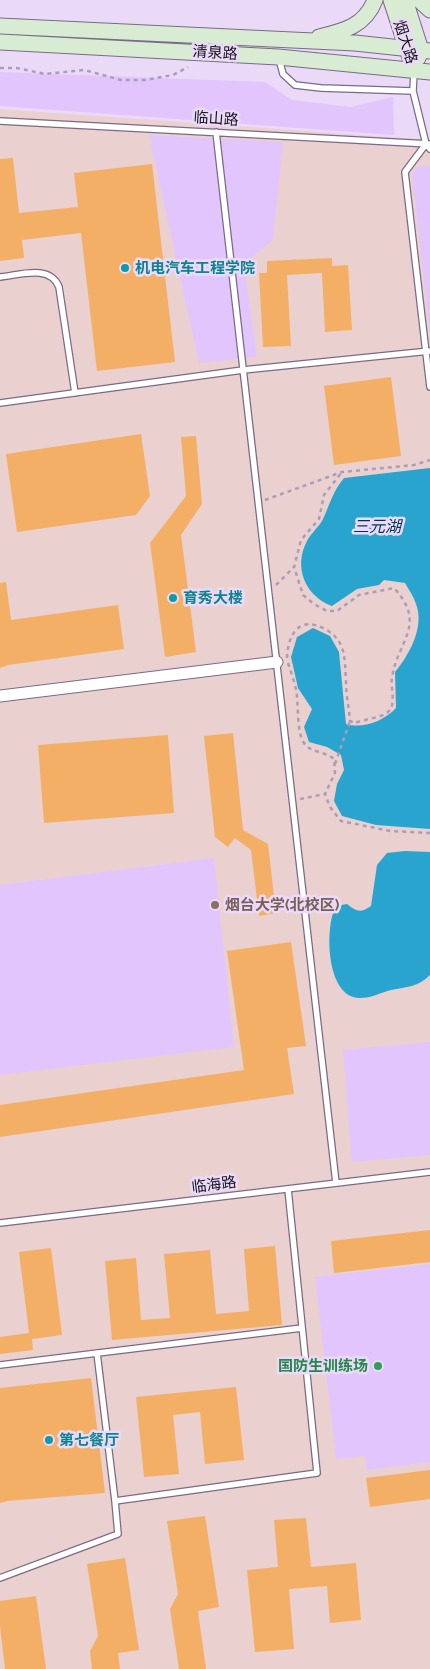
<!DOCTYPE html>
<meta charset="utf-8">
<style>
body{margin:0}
canvas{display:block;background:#eadaf8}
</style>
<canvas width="430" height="1669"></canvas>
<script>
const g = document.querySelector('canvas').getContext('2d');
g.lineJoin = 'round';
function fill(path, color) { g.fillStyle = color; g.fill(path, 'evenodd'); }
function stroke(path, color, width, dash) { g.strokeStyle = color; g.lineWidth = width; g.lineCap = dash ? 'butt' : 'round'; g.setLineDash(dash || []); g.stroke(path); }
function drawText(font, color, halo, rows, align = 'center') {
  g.font = font + ' Raleway,"Noto Sans SC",sans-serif'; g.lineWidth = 5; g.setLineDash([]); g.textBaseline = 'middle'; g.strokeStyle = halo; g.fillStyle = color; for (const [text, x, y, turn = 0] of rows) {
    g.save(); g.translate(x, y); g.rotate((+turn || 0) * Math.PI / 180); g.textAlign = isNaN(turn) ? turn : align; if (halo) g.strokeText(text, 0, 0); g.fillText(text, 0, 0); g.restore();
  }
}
fill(new Path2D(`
 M0 109 430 140V1669H0Z`), '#ebd0d0');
fill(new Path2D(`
 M0 72 265 82 292 100 350 107 393 97 394 135 0 106Z
 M149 135 283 142 273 240 244 264 257 357 199 363Z
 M424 165 430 166V334L412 174 416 168Z
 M214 858 234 1047 0 1075V885Z
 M430 1042V1155L352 1162 343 1050Z
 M430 1264V1462L367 1470 365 1456 336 1459 315 1277Z`), '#e3c5fd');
fill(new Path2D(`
 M430 468V829L376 825 342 816 334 801 337 784 344 770 341 755 327 747 309 742 304 727 312 709 298 688 291 657 297 637 313 628 330 636 339 652 346 724C363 729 384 721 396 708L395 672C409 655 425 627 416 604 414 597 409 590 405 583L384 580 379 585 357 589 332 606C305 596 293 567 307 541 311 533 319 527 323 519 330 504 333 491 344 478Z
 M405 851 430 852V975C418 987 407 987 391 990 380 993 365 1001 353 997 326 988 325 926 336 906L347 904C357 912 361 913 371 906L377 865 387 853Z`), '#28a4cf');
fill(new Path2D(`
 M13 158 19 213 78 207 74 173 152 164 175 362 97 371 81 233 22 240 24 258 0 261V159Z
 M332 258V266L348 265 352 330 325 332 322 273 287 275 291 346 263 347 259 273H267V261Z
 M391 377 401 456 334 465 324 386Z
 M141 434 150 496 136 515 17 532 6 454Z
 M196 436 202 504 181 535 196 652 165 657 150 543 186 496 181 437Z
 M6 582 11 620 118 605 124 649 8 665 0 668V583Z
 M233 733 243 830 268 844 276 913 259 916 251 850 235 838 228 847 215 837 204 736Z
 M168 735 174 813 44 823 38 745Z
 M291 942 306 1046 287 1048 294 1094 0 1137V1105L244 1070 227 951Z
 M430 1230V1262L334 1273 331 1241Z
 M275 1246 282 1325 112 1340 105 1261 136 1258 141 1320 170 1318 164 1254 210 1250 216 1314 249 1311 244 1249Z
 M51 1248 62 1335 32 1339 33 1350 0 1354V1337L29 1333 19 1252Z
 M91 1378 105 1493 7 1501 0 1503V1388Z
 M236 1387 244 1460 205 1464 200 1412 173 1415 179 1474 144 1477 136 1397Z
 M430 1470V1499L370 1507 366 1478Z
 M205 1516 219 1607 198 1611 206 1669H179L170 1609 178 1594 167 1521Z
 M306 1518 311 1567 356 1563 361 1620 330 1623 327 1586 289 1589 294 1649 255 1652 247 1570 278 1567 274 1520Z
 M125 1558 139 1650 118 1653 120 1669H92L90 1651 98 1636 87 1564Z
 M36 1596 46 1669H5L0 1626V1601Z`), '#f2af65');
const lane = new Path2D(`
 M279 59 283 74 295 85 321 88 413 91
 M414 72 413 91 426 144 430 149
 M0 121 430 144
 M216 132 336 1183
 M426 144 405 172 430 387
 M0 277C20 275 50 264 59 287L75 393
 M0 403 243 370 430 351
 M0 1223 430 1172
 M97 1353 115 1501
 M0 1365 302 1328
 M0 1578 118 1534 115 1501 317 1473 288 1189`);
const street = new Path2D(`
 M0 696 277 662`);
const secondary = new Path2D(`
 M391 0 410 58
 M405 0 421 50 418 58
 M419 0 430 10
 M0 26 355 43 430 51
 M319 37C344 31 365 26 375 0
 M0 42 278 57 430 72`);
stroke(lane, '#796b85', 8);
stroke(street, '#796b85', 13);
stroke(secondary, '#796b85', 17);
stroke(new Path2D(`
 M0 68H17L45 74 84 70 121 80H145L173 75 188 67
 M265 500 342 472 414 465 430 460
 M276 585 294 567
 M287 658C288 634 299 615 325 629 332 633 337 637 341 645 346 658 345 669 346 682 346 695 349 708 350 721L355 723C364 719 381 718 388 712 397 704 390 687 392 678 397 641 428 625 394 588L359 595 337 611H327L314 604 303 595 294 567 301 540 319 519 324 495 342 472
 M288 663C291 672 294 681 296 689 299 704 296 731 304 743 310 753 325 751 334 759L335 773 325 794 330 807 341 821 390 831 430 833
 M335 764 350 721
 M300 799 325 794`), '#aa9eb6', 2.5, [4, 4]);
stroke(lane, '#fff', 5.5);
stroke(street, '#fff', 11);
stroke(secondary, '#d7ecd2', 15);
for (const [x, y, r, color] of [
 [125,268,5,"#0f9aa8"],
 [173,598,5,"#0f9aa8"],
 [215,905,5,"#8d6e63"],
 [378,1366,5,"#2e9e5b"],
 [49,1440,5,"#0f9aa8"]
]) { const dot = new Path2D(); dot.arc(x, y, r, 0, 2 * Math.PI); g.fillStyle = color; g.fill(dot); stroke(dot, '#eadaf8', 2); }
drawText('15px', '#17121c', '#eadaf8', [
 ["烟大路",405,42,72],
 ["清泉路",215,53,4],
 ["临山路",216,119,4],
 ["临海路",214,1185,-7]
]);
drawText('bold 15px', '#0d838f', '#eadaf8', [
 ["机电汽车工程学院",135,268],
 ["育秀大楼",183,598],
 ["第七餐厅",59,1440]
], 'left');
drawText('bold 15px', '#785e54', '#eadaf8', [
 ["烟台大学(北校区)",225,905]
], 'left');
drawText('bold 15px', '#27864d', '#eadaf8', [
 ["国防生训练场",368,1366]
], 'right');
drawText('italic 16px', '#003547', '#eadaf8', [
 ["三元湖",377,527]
]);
</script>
